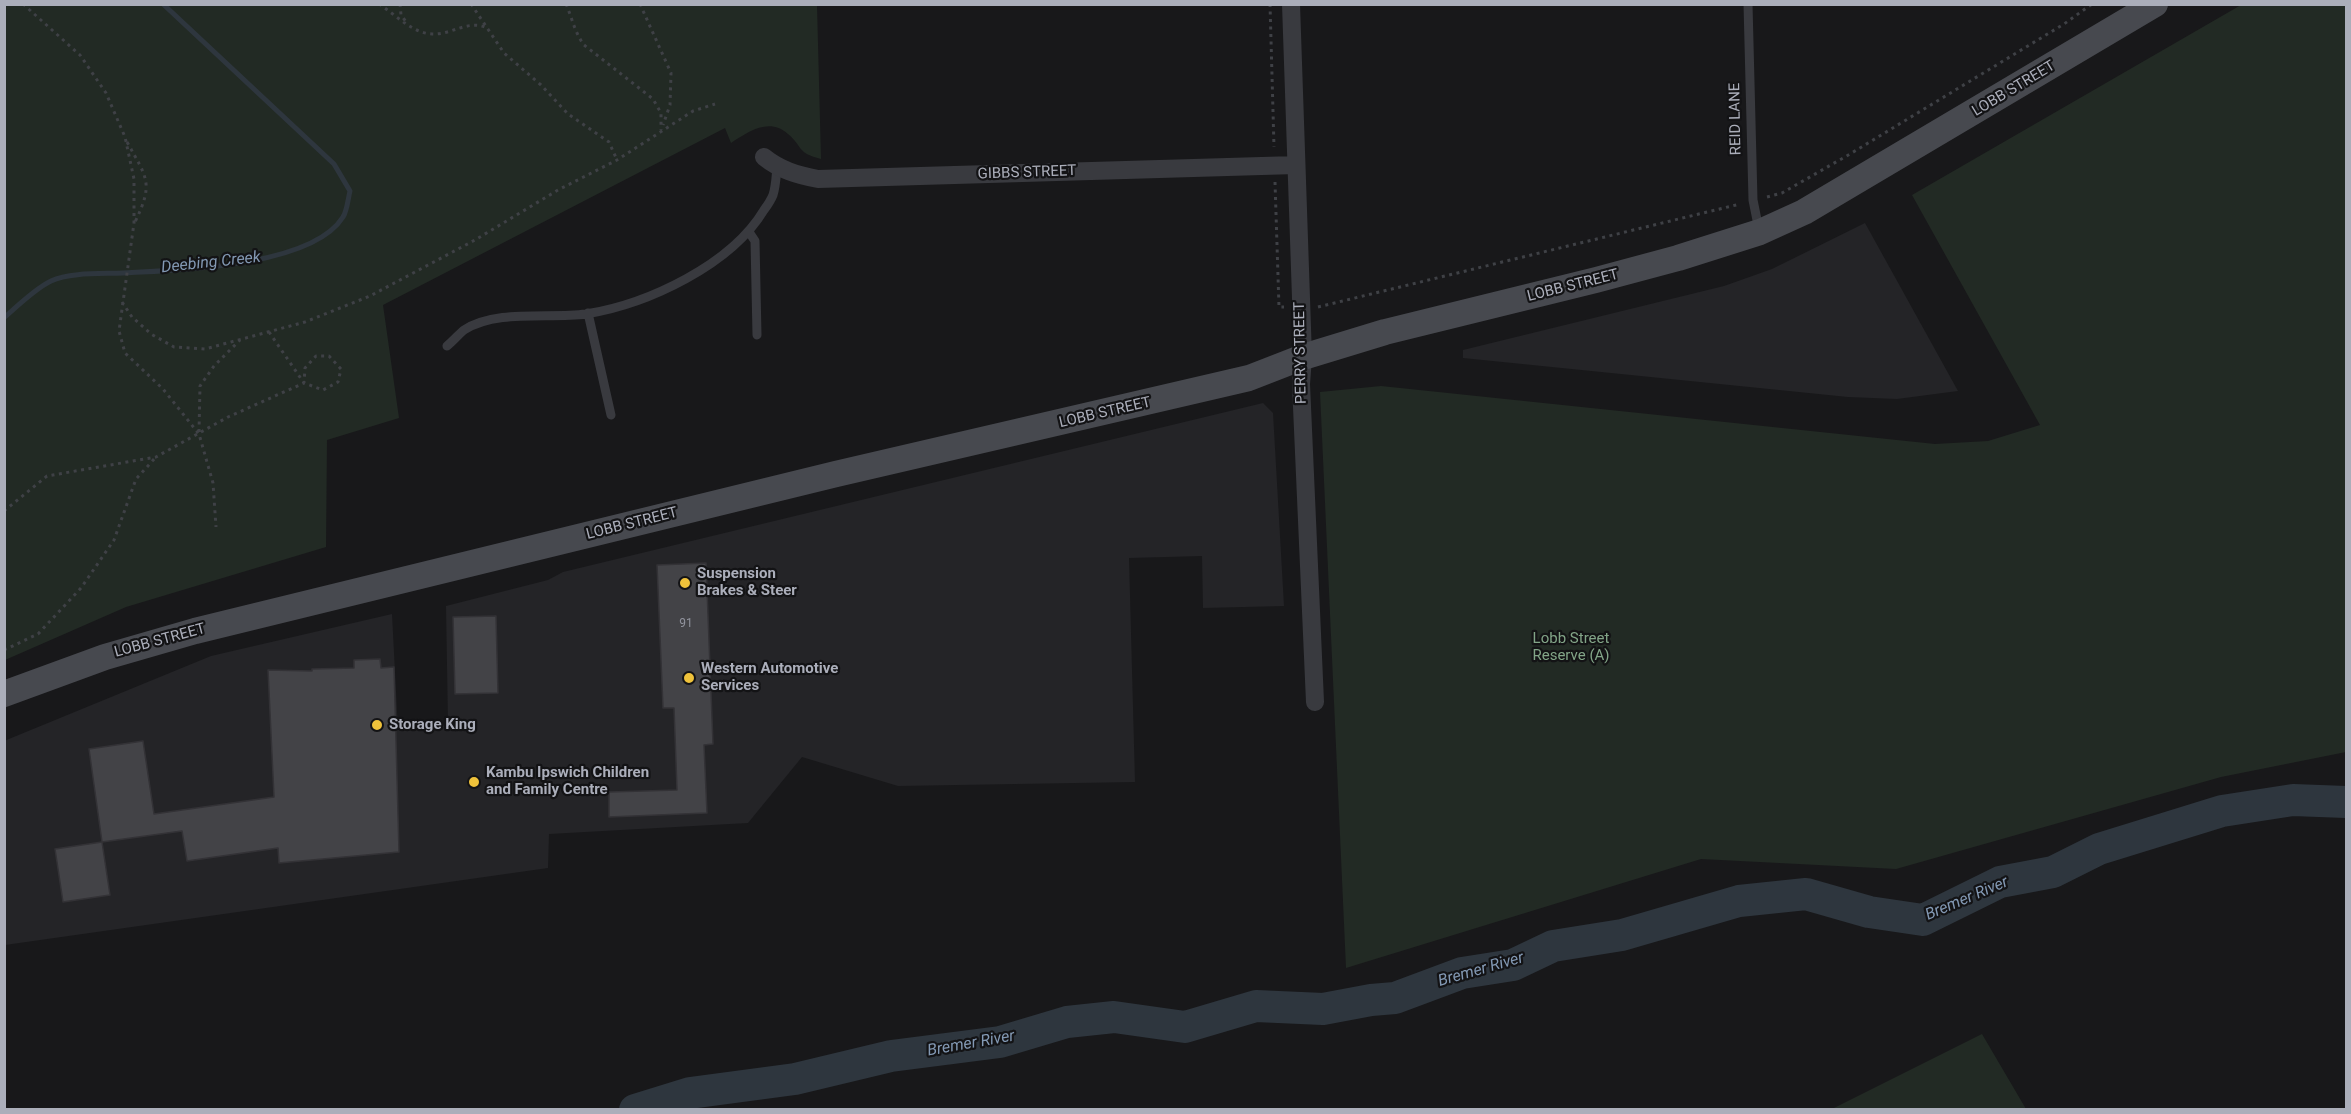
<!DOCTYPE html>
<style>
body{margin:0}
#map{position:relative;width:2351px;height:1114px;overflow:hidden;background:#18181a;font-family:Roboto,sans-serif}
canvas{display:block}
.frame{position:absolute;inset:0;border:6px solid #abaeba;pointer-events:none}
</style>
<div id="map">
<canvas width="2351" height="1114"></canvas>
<div class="frame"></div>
</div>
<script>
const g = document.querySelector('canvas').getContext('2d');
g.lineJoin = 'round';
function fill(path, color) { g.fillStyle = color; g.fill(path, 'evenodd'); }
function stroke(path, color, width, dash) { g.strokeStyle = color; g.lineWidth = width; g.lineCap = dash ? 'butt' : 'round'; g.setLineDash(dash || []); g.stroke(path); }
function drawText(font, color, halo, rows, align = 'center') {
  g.font = font + ' Roboto,sans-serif'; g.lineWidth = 4.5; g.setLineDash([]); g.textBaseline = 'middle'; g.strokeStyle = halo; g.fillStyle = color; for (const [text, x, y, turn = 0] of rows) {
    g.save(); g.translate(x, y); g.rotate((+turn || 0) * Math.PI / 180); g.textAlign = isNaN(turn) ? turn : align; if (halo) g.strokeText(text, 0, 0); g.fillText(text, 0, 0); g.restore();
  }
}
fill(new Path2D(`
 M1865 223 1958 391 1897 399 1848 397 1463 358V350L1724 286 1772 269Z
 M1263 403 1273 413 1284 606 1203 608 1202 556 1129 558 1135 782 898 786 802 757 748 823 549 834 548 868 5 945 4 741 211 656 392 614 398 730 448 724 446 606 548 580 563 572Z`), '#242427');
fill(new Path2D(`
 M5 4 817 5 821 159C797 153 803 147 788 134 769 117 748 132 731 143L725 128 383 305 399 418 327 440 326 547 126 607 5 660Z
 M2241 5H2346V752L2221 777 1896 869 1701 859 1346 968 1320 392 1381 386 1935 444 1988 441 2040 425 1912 195Z
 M1982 1034 2026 1109H1832Z`), '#222a24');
stroke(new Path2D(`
 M4 318C16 307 36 288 51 281 70 272 102 274 123 273 177 270 312 267 343 217 347 211 348 199 350 191L334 164 163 4`), '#2e363e', 5);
stroke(new Path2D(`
 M635 1110 690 1093 795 1079 891 1056 1000 1042 1067 1022 1114 1017 1185 1027 1256 1006 1323 1009 1371 1000 1395 998 1462 973 1513 965 1553 946 1622 935 1739 901 1806 894 1869 912 1923 920 2000 882 2053 872 2099 849 2222 811 2293 800 2346 802`), '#2e363e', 32);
const building = new Path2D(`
 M706 563 713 744 704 745 707 813 609 817V792L677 790 674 708H663L657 565Z
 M496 616 498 693 455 694 453 617Z
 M380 659 381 668 394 667 399 852 279 863 278 848 187 861 182 831 102 842 89 749 143 741 154 814 274 797 268 670 312 671V669L354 668V660Z
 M102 842 110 895 63 902 55 849Z`);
fill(building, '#434347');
stroke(building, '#333236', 1.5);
stroke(new Path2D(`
 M23 4 80 55 106 93 125 137 134 179V223L119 331 125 353 163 389 199 434 213 483 216 527
 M379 4C396 15 412 33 432 34 452 35 468 19 487 28
 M400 4 401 15 407 23
 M471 4 504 53 541 85 568 114 609 142 617 160
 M566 4C572 18 575 33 584 45L653 99 661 113V130
 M640 4 671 73 670 105 663 125
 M1270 4 1274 147
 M127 142C147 178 154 183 135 222
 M1275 182 1279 307H1284
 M1767 197 1782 193 1850 154 2064 24 2092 4
 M122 302 132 317 151 334 174 347 205 349 305 322 370 296 475 240 558 190 617 160 693 111 715 104
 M1318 307 1740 204
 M269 332 304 383 323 390 338 382 341 369 329 356H316L305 368 304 383
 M199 432 200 386 214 366 240 340
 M4 511 47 476 156 457 228 417 304 383
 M4 650 38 634 81 588 114 540 136 479 156 457`), '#3f4146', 3, [3, 4.5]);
stroke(new Path2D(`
 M1748 4 1753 200 1759 230
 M749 232 755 241 757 335
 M588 313 611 415
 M447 346C453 341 458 335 464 330 497 309 549 319 586 314 648 304 731 265 764 210 767 206 771 200 773 195 776 186 776 176 777 167`), '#393a3f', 9);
stroke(new Path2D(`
 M1291 4 1303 357 1301 384 1315 702
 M764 157C780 170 797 175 818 179L1296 165`), '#393a3f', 18);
stroke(new Path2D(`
 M4 694 105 657 195 631 836 474 1249 378 1303 357 1385 332 1596 280 1678 258 1760 232 1804 212 2155 4`), '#47494f', 26);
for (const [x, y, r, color] of [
 [685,583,6,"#efc23b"],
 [689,678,6,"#efc23b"],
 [377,725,6,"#efc23b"],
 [474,782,6,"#efc23b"]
]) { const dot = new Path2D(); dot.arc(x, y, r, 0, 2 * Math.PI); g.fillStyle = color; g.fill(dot); stroke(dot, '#131315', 2); }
drawText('12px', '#91939d', null, [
 ["91",686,624]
]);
drawText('15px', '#abaeba', '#131315', [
 ["LOBB STREET",2014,89,-31],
 ["REID LANE",1736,119,-91],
 ["GIBBS STREET",1027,173,-2],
 ["LOBB STREET",1573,286,-14],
 ["PERRY STREET",1301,353,-91],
 ["LOBB STREET",1105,413,-13],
 ["LOBB STREET",632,524,-14],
 ["LOBB STREET",160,641,-15]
]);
drawText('bold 15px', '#abaeba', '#131315', [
 ["Suspension",697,574],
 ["Brakes & Steer",697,591],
 ["Western Automotive",701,669],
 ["Services",701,686],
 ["Storage King",389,725],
 ["Kambu Ipswich Children",486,773],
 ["and Family Centre",486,790]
], 'left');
drawText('15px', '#82a487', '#131315', [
 ["Lobb Street",1571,639],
 ["Reserve (A)",1571,656]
]);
drawText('italic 16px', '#8399b4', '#131315', [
 ["Deebing Creek",211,263,-6],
 ["Bremer River",1967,899,-23],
 ["Bremer River",1481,970,-16],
 ["Bremer River",971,1044,-10]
]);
</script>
